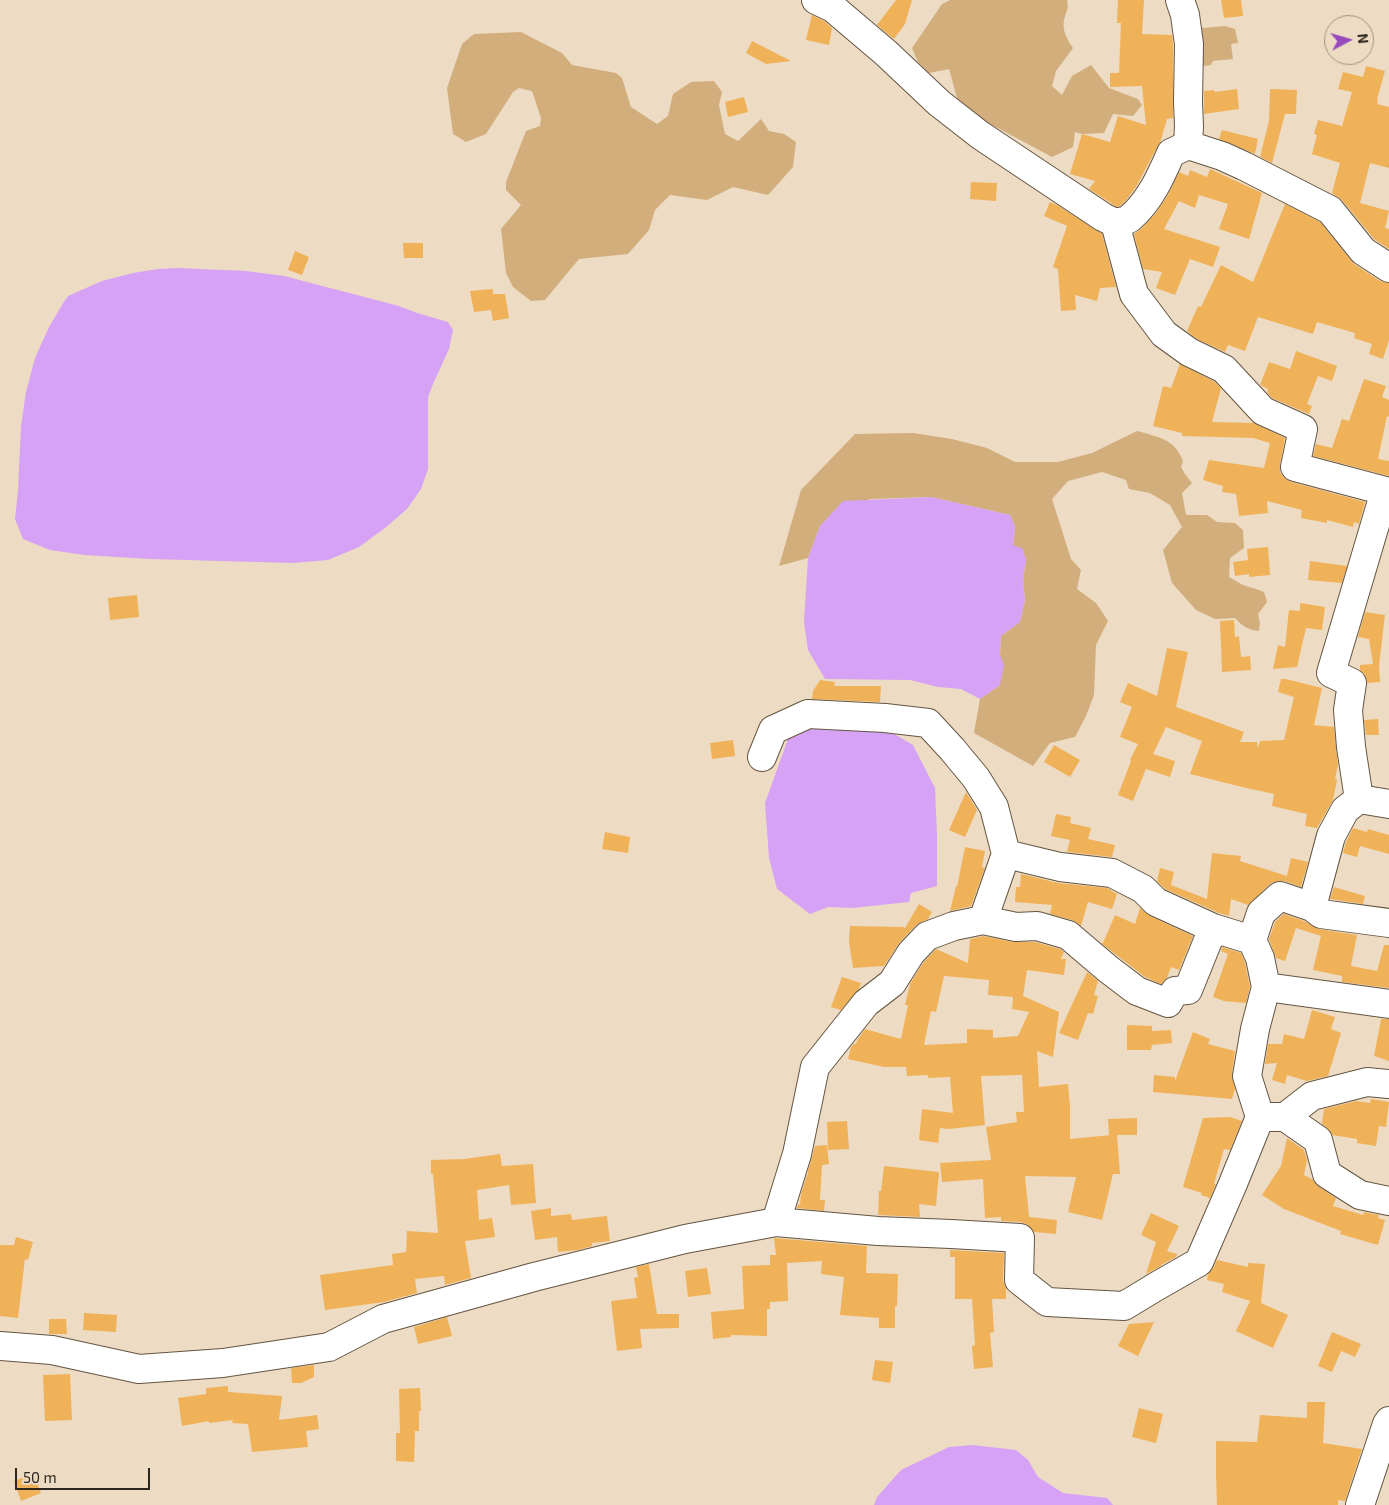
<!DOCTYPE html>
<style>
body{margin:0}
#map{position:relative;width:1389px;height:1505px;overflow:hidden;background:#eddbc4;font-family:"Exo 2",sans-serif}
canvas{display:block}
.north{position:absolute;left:1324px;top:15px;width:50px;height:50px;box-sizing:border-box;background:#eddbc4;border:1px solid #a09381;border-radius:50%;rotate:84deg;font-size:14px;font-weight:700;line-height:20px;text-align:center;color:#2c261d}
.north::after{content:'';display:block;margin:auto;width:18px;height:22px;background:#964bbd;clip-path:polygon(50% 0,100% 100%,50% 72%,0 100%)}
.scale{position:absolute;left:15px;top:1468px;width:135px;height:22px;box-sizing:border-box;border:2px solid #2c261d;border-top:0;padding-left:6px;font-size:15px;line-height:18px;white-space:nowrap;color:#2c261d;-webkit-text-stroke:4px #eddbc4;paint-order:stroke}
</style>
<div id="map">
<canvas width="1389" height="1505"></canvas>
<div class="north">N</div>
<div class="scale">50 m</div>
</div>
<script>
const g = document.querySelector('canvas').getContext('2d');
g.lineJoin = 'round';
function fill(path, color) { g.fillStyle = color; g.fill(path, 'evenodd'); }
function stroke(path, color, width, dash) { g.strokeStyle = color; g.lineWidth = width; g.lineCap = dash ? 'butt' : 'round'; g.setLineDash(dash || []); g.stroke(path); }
fill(new Path2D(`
 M950 0H1067C1069 10 1066 11 1064 20 1062 31 1067 39 1073 48L1056 71 1052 86 1062 95 1072 76 1091 65 1109 88 1138 99 1142 105 1133 116 1113 114 1104 133 1082 134 1075 132 1073 147 1052 157 966 111 957 98 949 69 929 73 918 62 912 48 942 4Z
 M1225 26 1235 29 1238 43 1231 44 1233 59 1213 61 1211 65 1196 67 1191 29Z
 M521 32 562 53 572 65 616 73 622 78 631 107 657 124 668 116 673 94 691 82 714 81 722 92 719 105 725 134 738 141 761 119 769 131 784 134 796 142 793 167 768 195 733 187 707 200 670 195 655 210 649 230 628 254 579 259 545 300 531 301 513 287 506 273 501 229 521 205 506 190V182L526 131 540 126 541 118 532 91 519 88 513 92 486 134 466 142 453 134 447 88 462 44 474 34Z
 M1137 431C1158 437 1175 439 1183 461L1181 467 1185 474 1192 483 1182 493 1186 515H1207L1217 522 1235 523 1243 530 1244 548 1230 558 1229 577 1243 585 1256 589 1264 592 1267 602 1258 614 1260 623 1259 631C1248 630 1242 626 1235 618L1215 619 1196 610 1172 583 1163 550 1182 527 1170 505 1150 493 1129 489 1126 480 1102 472 1068 481 1052 499 1071 559 1081 570 1077 589 1096 603 1108 621 1096 645 1094 695 1086 716 1075 737 1050 743 1033 766 974 733 980 699 1000 685V655L1001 636 1020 622 1025 600 1023 579 1026 560 1013 545 1015 527 1010 515 931 497 870 499 820 526 808 558 779 566 801 490 855 434 913 433 952 439 987 448 1015 462H1058L1092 453Z`), '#d2ae7d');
fill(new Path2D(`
 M178 268 246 271 284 276 399 306 417 313 448 322 453 330 449 349 433 384 428 397V469L421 489 407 509 385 528 359 547 328 560 293 563 150 559 84 555 50 550 23 539 15 519 18 491 21 426 26 392 35 358 49 327 62 305 68 296 102 281 133 273 158 269Z
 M931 497 1010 515 1015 527 1013 545 1023 549 1026 560 1023 579 1025 600 1020 622 1001 636 1000 655 1004 665 1000 685 980 699 961 689 938 687 910 680 825 679 808 650 804 623 808 558 820 526 843 501Z
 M813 722 891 732 913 745 935 788 937 835V886L911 893 909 902 852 908 828 907 810 914 777 889 769 858 765 803 788 739Z
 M973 1445 1016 1450 1028 1460 1038 1477 1063 1493 1107 1498 1113 1505H874L877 1497 901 1470 949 1447Z`), '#d6a2f5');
fill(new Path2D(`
 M896 0H912L905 24 894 39 877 25Z
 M1118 0H1144L1142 34 1172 35 1173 45V118L1167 119 1160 143 1157 147 1136 187 1126 200 1120 206 1117 207 1089 189 1095 181 1070 174 1082 134 1110 142 1118 116 1146 125 1142 86 1110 87V73H1119L1121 23H1117Z
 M1221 0H1241L1243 16 1224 18Z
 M812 15 824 21 832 28 829 45 806 40Z
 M752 41 791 61 766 64 746 53Z
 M1366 66 1385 71 1377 99H1378L1377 104 1389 107V168L1370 163 1360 203 1389 211 1385 228 1389 229V249L1374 239 1342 200 1332 193 1340 163 1312 154 1317 135 1314 134 1318 120 1342 126 1352 92 1338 89 1343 72 1363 77Z
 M1237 89 1239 109 1204 114V91L1214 90 1215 92Z
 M1270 89 1297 90 1296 114H1285L1272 163 1260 157 1269 121Z
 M744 97 748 112 728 117 725 102Z
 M1222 130 1258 139 1255 154 1219 139Z
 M1210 169 1262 193 1249 239 1219 229 1228 204 1199 195 1195 208 1179 201 1164 229 1220 247 1213 267 1190 259 1175 295 1156 288 1162 272 1143 269 1134 234 1141 229 1156 213 1168 195 1179 172 1188 176 1190 170 1207 177Z
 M971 182 997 183 996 201 970 199Z
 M1050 202 1057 205 1102 234 1116 287 1100 288 1097 301 1075 295 1076 310 1061 311 1058 269 1053 267 1067 226 1044 216Z
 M1285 204 1320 222 1354 264 1380 281 1389 283V340L1383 359 1369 354 1372 344 1354 338 1355 333 1317 322 1313 334 1258 317 1245 351 1228 345 1225 352 1197 339 1187 331 1198 306 1201 307 1221 265 1253 282Z
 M403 243H423V258H404Z
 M295 251 309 257 302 275 288 270Z
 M493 289V294H505L509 318 493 321 491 310 474 312 470 291Z
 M1296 351 1337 366 1332 381 1318 376 1307 404 1312 406 1309 414 1272 398 1267 392 1268 389 1260 385 1269 362 1290 369Z
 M1180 364 1215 382 1221 388 1212 422 1254 423 1285 438 1280 464V472L1284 478 1291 482 1365 502 1359 524 1354 522 1353 527 1327 520V523L1301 518 1302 510 1267 501 1268 513 1239 516 1236 494 1222 492 1223 486 1203 480 1209 460 1264 468 1270 443 1253 438 1182 436V433L1153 426 1163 386 1171 388Z
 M1364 379 1386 386 1382 397 1389 400V417L1387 416 1378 459 1389 461V476L1313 456 1316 444 1332 448 1342 419 1349 421Z
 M1268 547 1270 575 1249 577V574L1235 576 1233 562 1248 560 1247 549Z
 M1310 561 1347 566 1342 583 1308 580Z
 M137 595 139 617 110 620 108 598Z
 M1300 603 1325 607 1322 630 1306 628 1297 667 1273 669 1278 645 1285 647 1289 610 1300 611Z
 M1365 612 1385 615 1379 666 1380 682 1367 683 1365 675 1360 670V665L1373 664 1369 639 1358 637Z
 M1234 620 1235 637 1239 636 1241 657 1250 656 1251 670 1222 672 1220 621Z
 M1167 648 1188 652 1176 707 1244 732 1240 742H1257L1258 748 1260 741 1284 740 1294 697 1278 692 1281 679H1286L1322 688 1314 725 1334 727 1338 765 1335 779 1337 780 1333 800 1317 828 1305 826 1307 814 1272 806 1274 794 1242 787 1190 774 1202 741 1166 727 1153 754 1175 761 1170 777 1146 769 1133 801 1118 795 1131 761 1130 760 1138 744 1120 737 1132 707 1120 702 1128 683 1157 696Z
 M820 680 835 682 834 686H881L880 702 812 699 813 691Z
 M1378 719 1379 735H1366L1364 720Z
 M733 740 735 756 712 759 710 743Z
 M1054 745 1080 760 1070 777 1044 762Z
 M966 792 977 810 965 837 949 830Z
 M1056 814 1071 817 1070 823 1091 828 1088 839 1115 845 1112 857 1067 852 1070 840 1051 836Z
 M1353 828 1367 832 1368 829 1389 835V854L1360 846 1357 857 1343 853 1346 842Z
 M605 832 630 837 628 853 602 849Z
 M965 847 985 851 982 867 985 868 971 906 950 911 956 886 957 887Z
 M1212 853 1241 856 1240 861 1287 876 1291 858 1308 862 1301 887 1285 881H1277L1270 884 1248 905 1231 899 1229 916 1219 913 1165 889 1157 881 1160 868 1174 872 1171 885 1207 899Z
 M1021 874 1058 883 1107 888 1117 894 1112 909 1088 902 1081 926 1072 920 1050 914 1052 905 1015 902 1016 887H1020Z
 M1334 887 1365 896 1363 904 1330 899Z
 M919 904 932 912 928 919 916 925 900 942 884 966 853 968 849 942 850 926 903 927 905 928Z
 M1140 908 1150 916 1193 936 1179 970 1171 967 1167 978 1161 984 1145 977 1101 943H1103L1115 915 1135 924Z
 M1284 914 1304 921 1318 929 1357 935 1351 966 1377 971 1384 945H1389V988L1342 982V976L1313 970 1321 936 1296 928 1285 961 1276 958 1269 939 1275 922Z
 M983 936 1013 942H1035L1060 949 1064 952 1061 959H1066L1064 975 1027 970 1023 996 1059 1012 1053 1057 1037 1051 1039 1087 1068 1084 1070 1107V1139L1111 1135H1109L1108 1119 1137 1118V1135H1117L1120 1174H1113L1102 1220 1068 1212 1076 1177 1025 1176 1029 1217 1057 1220 1056 1234 1034 1232 1028 1225 1021 1222 1001 1221V1217L985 1218 983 1179 942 1182 940 1163 991 1160 986 1127 1017 1122 1016 1112H1024L1022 1075 981 1076 985 1125 949 1129 940 1128 938 1143 919 1140 922 1109 953 1113 950 1077 928 1078V1075L907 1076 906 1067H884L848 1059 851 1047 854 1044H856L858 1039 865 1029 901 1039 908 1005H905L910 984 923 963 936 949 968 963 970 939ZM944 976 989 980 988 995 1013 997 1012 1009 1029 1012 1018 1036 993 1038V1030L967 1029V1043L924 1045 931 1011 936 1012Z
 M1222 947 1241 953 1245 963 1250 987 1246 1003 1224 1001 1213 997 1228 954 1221 951Z
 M1087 972 1098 981 1094 995 1098 996 1093 1014 1088 1013 1078 1040 1059 1033Z
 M842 977 861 983 859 989 841 1010 831 1007Z
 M1312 1010 1335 1017 1331 1029 1341 1033 1328 1076 1307 1081 1287 1075 1285 1084 1272 1080 1277 1063 1265 1064 1268 1044H1282L1284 1034 1304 1039Z
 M1381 1019H1389V1061L1374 1056Z
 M1127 1025 1152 1026V1031L1171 1030 1172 1043 1152 1045 1151 1050H1127Z
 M1193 1032 1210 1039 1208 1044 1235 1051 1232 1073 1235 1089 1232 1099 1153 1092 1154 1075 1175 1077V1081Z
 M1371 1099 1389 1102 1386 1127 1379 1126 1376 1146 1357 1143V1139L1332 1135 1327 1128 1322 1124 1324 1109 1356 1101 1370 1103Z
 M1230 1117 1242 1121 1230 1150 1224 1149 1214 1184H1216L1210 1198 1201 1195 1202 1193 1183 1187 1203 1118Z
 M847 1121 849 1149 828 1150 827 1122Z
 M1287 1138 1304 1150 1307 1160 1304 1175 1312 1179 1319 1187 1336 1198 1333 1206 1363 1215 1364 1212 1379 1215 1378 1218 1385 1220 1378 1245 1340 1234 1341 1231 1284 1209 1262 1195 1281 1166Z
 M827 1145 829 1164 822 1165 820 1200H825L824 1211 797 1208 798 1204 800 1205 801 1194 807 1175H808V1171L815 1146Z
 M500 1154 502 1166 533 1164 536 1203 511 1205 509 1185 477 1190 479 1220 492 1218 495 1237 465 1241 471 1278 445 1285 444 1276 415 1279 417 1293 384 1302 325 1310 320 1275 393 1265 392 1254 406 1252 407 1231 438 1233 433 1174H431V1160L464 1159Z
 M884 1166 939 1172 936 1206 919 1204 920 1217 878 1215 879 1191H881Z
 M551 1208V1216L571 1214 572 1220 607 1216 610 1241 592 1243V1246L578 1250 558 1252 557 1237 535 1240 531 1211Z
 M1151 1213 1179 1226 1167 1251 1177 1254 1176 1257 1163 1264H1162L1161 1266 1146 1274 1156 1242 1141 1235Z
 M16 1237 33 1242 28 1260 25 1259 18 1318 0 1316V1245H14Z
 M774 1238 867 1246 866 1273 898 1274 897 1306H895V1328H879V1318L840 1315 844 1277 821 1274 822 1261 787 1263 788 1301 770 1302V1309H767V1336L731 1335V1337L713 1339 711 1312 744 1309 742 1266 770 1265V1255H776Z
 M950 1250 1004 1253 1003 1280 1006 1289V1299H992L994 1332 990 1333 993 1367 974 1369 972 1346 975 1345 972 1299H955V1257H950Z
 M1217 1260 1248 1267V1263L1265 1264 1261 1303 1288 1315 1273 1348 1236 1331 1250 1301 1222 1292 1224 1284 1207 1280 1208 1274 1213 1268Z
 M649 1264 657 1314H679V1328L640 1329 642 1348 617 1351 611 1301 637 1298 634 1278 638 1277 636 1267Z
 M707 1268 711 1294 688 1297 685 1271Z
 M84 1313 117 1315 116 1332 83 1330Z
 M447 1317 452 1336 418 1344 414 1327Z
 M49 1319H66L67 1334H49Z
 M1154 1322 1138 1356 1118 1346 1129 1324Z
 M1332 1332 1361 1344 1355 1357 1341 1351 1332 1372 1318 1366Z
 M875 1360 893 1362 890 1383 872 1380Z
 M314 1365V1377L301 1383H292L291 1368Z
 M70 1374 72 1420 45 1421 43 1375Z
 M228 1386V1392L282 1396 279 1420 317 1415 319 1429 306 1431 308 1447 252 1452 248 1424 232 1423 233 1420 209 1423V1421L182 1426 178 1398 206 1394V1388Z
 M420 1388 421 1411H419V1431H415L414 1462 396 1461V1433H400L399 1389Z
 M1307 1402H1325L1323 1443 1362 1449 1345 1501 1338 1500V1505H1217L1216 1474V1441L1257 1442 1260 1415 1307 1418Z
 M1139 1408 1163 1414 1156 1443 1132 1437Z
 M34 1473 41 1493 21 1501 14 1481Z`), '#f0b259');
const minor = new Path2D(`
 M816 0 833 8 886 53 939 103 980 135 1103 217 1115 223C1120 222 1127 221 1130 218 1150 201 1161 176 1171 153L1188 145 1222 156 1244 166 1330 210 1363 251 1389 268
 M1180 0 1185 15 1189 44 1188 102 1189 126 1188 145
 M1115 223 1134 294 1164 334 1189 352 1224 369 1263 411 1303 429 1295 467 1389 492
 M762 757 773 730 808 714 885 718 928 723 952 749 976 778 994 807 1006 854 1060 867 1112 873 1143 889 1156 902 1213 928 1252 940 1261 913 1280 896 1312 907 1331 836 1345 810 1359 799 1389 804
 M1359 799 1351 747 1348 710 1352 683 1331 673 1385 491
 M1312 907 1321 914 1389 923
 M983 920 1016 927 1037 926 1068 935 1108 969 1137 991 1168 1003 1175 991 1188 990 1213 928
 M1266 987 1389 1004
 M1260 1117H1285L1318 1140 1327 1174 1360 1195 1389 1201
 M1285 1117 1312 1096 1367 1082 1389 1084
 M776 1222 797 1154 815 1067 866 1003 892 983 911 953 927 936 954 926 983 920 1006 854
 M0 1346 52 1350 139 1369 223 1363 329 1347 383 1319 534 1277 685 1239 776 1222 878 1231 951 1234 1020 1238 1019 1280 1047 1302 1124 1306 1157 1286 1199 1262 1232 1186 1260 1117 1247 1076 1255 1029 1266 987 1260 958 1252 940`);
const major = new Path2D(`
 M1360 1505 1387 1424 1389 1421`);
stroke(minor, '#645540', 30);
stroke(major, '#645540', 30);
stroke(minor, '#fff', 28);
stroke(major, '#fff', 28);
</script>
